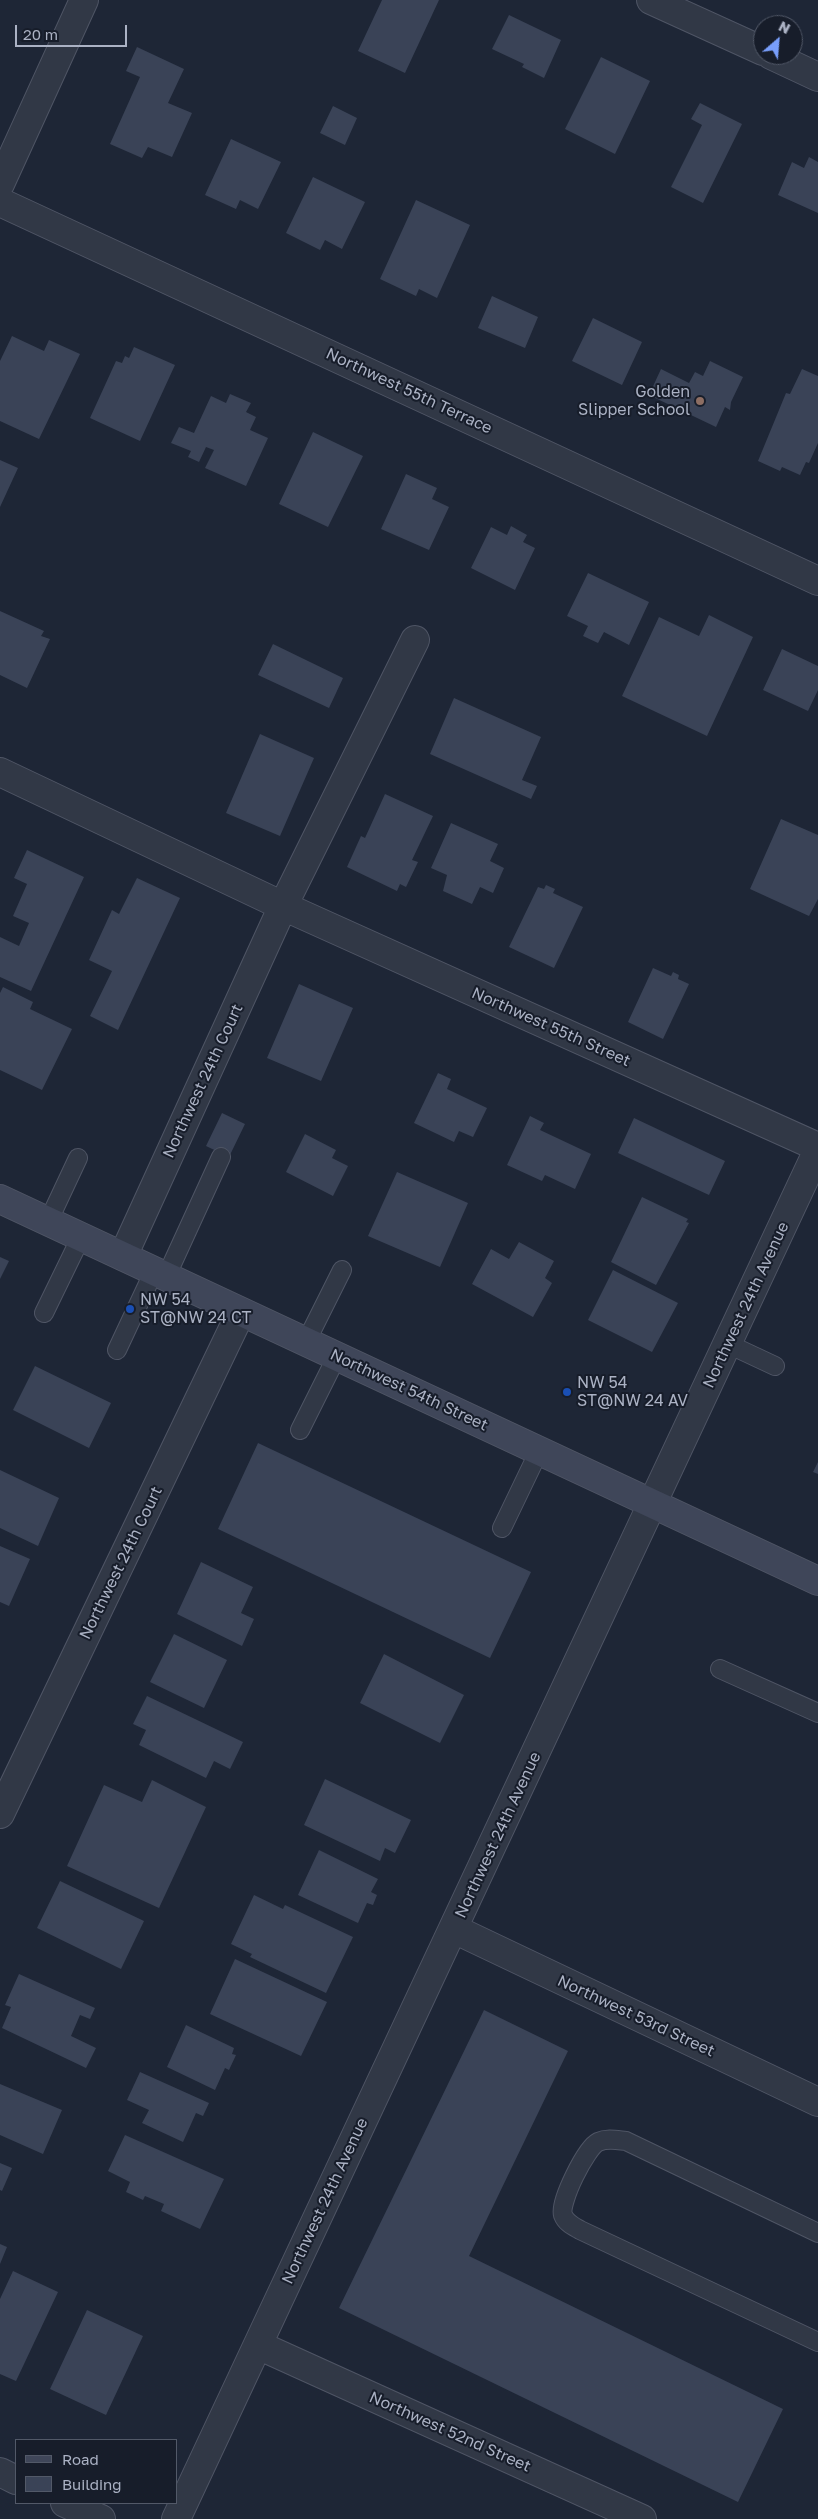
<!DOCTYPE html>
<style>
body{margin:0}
#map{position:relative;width:818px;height:2519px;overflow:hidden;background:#1e2636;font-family:"Golos Text",sans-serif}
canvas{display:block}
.legend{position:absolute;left:15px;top:2439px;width:162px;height:65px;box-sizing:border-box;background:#171d2a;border:1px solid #525968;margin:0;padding:6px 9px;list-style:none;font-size:15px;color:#abb2c4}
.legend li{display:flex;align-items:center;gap:10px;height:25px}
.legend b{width:25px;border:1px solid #525968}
.north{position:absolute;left:753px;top:15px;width:50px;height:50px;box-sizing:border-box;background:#171d2a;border:1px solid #525968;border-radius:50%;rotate:27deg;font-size:14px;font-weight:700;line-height:20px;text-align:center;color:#abb2c4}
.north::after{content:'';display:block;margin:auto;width:18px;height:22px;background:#789efb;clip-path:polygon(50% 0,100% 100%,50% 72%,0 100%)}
.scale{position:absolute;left:15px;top:25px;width:112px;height:22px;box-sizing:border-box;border:2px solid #abb2c4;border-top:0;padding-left:6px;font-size:15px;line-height:18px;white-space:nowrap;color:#abb2c4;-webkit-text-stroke:4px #171d2a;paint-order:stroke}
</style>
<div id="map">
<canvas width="818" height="2519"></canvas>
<ul class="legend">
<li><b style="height:6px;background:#3f4659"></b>Road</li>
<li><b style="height:14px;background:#3a4357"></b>Building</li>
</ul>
<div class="north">N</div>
<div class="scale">20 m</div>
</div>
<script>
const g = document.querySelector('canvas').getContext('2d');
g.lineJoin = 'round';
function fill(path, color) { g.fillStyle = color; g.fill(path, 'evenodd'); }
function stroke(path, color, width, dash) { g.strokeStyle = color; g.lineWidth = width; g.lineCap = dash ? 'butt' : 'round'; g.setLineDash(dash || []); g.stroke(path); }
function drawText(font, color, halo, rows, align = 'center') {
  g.font = font + ' "Golos Text",sans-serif'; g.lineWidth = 4; g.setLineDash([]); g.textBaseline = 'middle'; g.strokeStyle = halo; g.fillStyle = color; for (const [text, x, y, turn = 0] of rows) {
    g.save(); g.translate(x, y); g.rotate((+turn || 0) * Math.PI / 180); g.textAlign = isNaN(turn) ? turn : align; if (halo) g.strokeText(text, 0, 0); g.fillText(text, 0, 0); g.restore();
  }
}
fill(new Path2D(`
 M382 0H439L405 73 358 51Z
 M509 15 561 40 544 78 522 67 524 64 492 49Z
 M137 47 184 69 168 103 192 113 172 157 148 147 142 158 110 144 140 77 126 71Z
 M601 57 650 81 615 154 565 129Z
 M700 103 742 124 703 203 671 187 702 125 691 119Z
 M333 106 357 118 345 145 320 133Z
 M231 139 281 162 258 209 240 200 236 209 205 195Z
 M809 157 818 162V213L778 195 792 162 804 168Z
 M313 177 365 202 342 249 325 240 320 250 286 233Z
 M416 200 470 225 437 298 419 289 416 296 380 279Z
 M492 296 538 317 525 348 478 328Z
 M593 318 642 342 622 385 572 361Z
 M12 336 44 351 49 340 80 354 39 439 0 421V361Z
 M134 347 175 365 140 441 90 418 116 361 122 363 125 356 129 358Z
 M710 361 743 377 731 402 730 410 725 407 716 427 649 395 661 369 689 383 695 372 703 376Z
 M802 369 818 376V443L809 463 806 462 800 475 782 467 780 471 758 461 786 393 790 394Z
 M230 394 251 403 246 412 256 417 250 430 268 438 246 486 205 468 214 450 206 447 199 462 188 457 191 451 171 443 179 427 194 433 211 396 226 403Z
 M313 432 363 456 328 527 279 504Z
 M0 460 18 468 0 507Z
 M406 474 437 488 432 499 449 507 429 550 381 529Z
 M511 526 527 535 523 542 535 548 515 590 471 568 491 527 507 535Z
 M588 573 649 602 629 645 604 632 598 643 583 636 588 626 567 616Z
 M0 611 44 631 41 636 50 639 27 688 0 675Z
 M709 615 753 637 707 736 622 696 659 617 699 636Z
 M273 644 343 678 329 708 258 675Z
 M782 649 818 666V690L808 711 763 690Z
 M454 698 541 737 522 780 537 786 531 799 430 754Z
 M260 734 314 758 280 836 226 813Z
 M385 794 433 816 412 860 418 862 406 887 400 884 397 891 347 867 361 836 365 838Z
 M781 819 818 835V899L809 916 750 889Z
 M451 823 498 844 490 861 504 868 493 893 480 887 472 904 443 891 447 875 431 868Z
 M27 850 84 877 31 991 0 977V937L19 946 29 923 13 916 27 884 14 878Z
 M137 878 180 898 118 1030 90 1016 112 971 89 960 112 910 119 914Z
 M546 885 555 889 553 893 583 907 554 968 509 947 538 887 544 889Z
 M653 968 671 976 673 972 679 975 678 979 689 984 663 1039 628 1022Z
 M299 984 353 1008 321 1081 267 1058Z
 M3 987 33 1002 30 1009 72 1029 42 1090 0 1070V993Z
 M438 1073 451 1079 447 1089 487 1108 473 1137 459 1131 454 1142 414 1123Z
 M222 1113 245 1124 229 1157 206 1146Z
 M530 1116 544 1123 540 1130 591 1154 575 1189 545 1175 542 1181 507 1165Z
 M634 1118 725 1161 709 1195 618 1153Z
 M305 1134 336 1150 332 1158 348 1166 333 1196 286 1172Z
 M397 1172 468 1203 440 1267 368 1236Z
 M642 1197 688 1219 686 1222 689 1223 656 1285 611 1262Z
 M519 1242 554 1261 545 1278 552 1283 533 1317 472 1284 491 1249 509 1259Z
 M0 1257 9 1261 0 1279Z
 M613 1270 678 1303 652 1352 588 1320Z
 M35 1366 111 1403 89 1448 13 1410Z
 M258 1443 531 1572 490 1658 218 1529Z
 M818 1462V1474L813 1472Z
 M0 1470 59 1498 38 1546 0 1528Z
 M0 1546 30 1559 9 1606 0 1602Z
 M201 1562 253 1587 241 1613 254 1619 242 1646 177 1614Z
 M174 1634 227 1660 204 1708 150 1682Z
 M384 1654 464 1695 440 1743 360 1703Z
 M147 1696 243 1742 230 1769 214 1761 206 1778 139 1745 146 1730 133 1724Z
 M325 1779 411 1820 395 1853 385 1848 380 1861 304 1825Z
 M152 1780 206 1807 159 1908 67 1866 104 1785 142 1802Z
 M319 1850 378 1879 371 1892 377 1895 373 1905 367 1903 358 1923 298 1895Z
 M60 1881 144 1921 121 1969 37 1928Z
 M254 1895 283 1909 285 1905 353 1937 326 1993 250 1957 252 1954 231 1944Z
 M235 1959 327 2002 301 2056 210 2014Z
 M19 1974 95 2008 90 2019 80 2015 71 2036 96 2048 86 2068 2 2028 11 2007 5 2005Z
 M484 2010 568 2051 469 2256 783 2409 738 2502 339 2308Z
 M186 2025 234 2048 232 2054 236 2055 229 2070 225 2068 215 2090 167 2067Z
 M140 2072 209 2103 203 2116 196 2113 183 2142 142 2123 149 2110 127 2100Z
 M0 2084 62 2110 43 2154 0 2135Z
 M125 2135 224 2179 200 2229 161 2211 164 2204 145 2196 143 2200 126 2192 130 2182 108 2171Z
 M0 2163 12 2168 2 2191 0 2190Z
 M0 2244 7 2247 0 2264Z
 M13 2271 58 2292 16 2381 0 2374V2299Z
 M87 2310 143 2336 106 2415 50 2389Z`), '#3a4357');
const lane = new Path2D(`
 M48 1222 78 1158
 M166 1277 221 1157
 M44 1313 81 1237
 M306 1342 342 1270
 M728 1344 775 1366
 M117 1350 154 1271
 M300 1430 337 1356
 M502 1528 539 1451
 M720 1669 818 1713
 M818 2233 626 2141C616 2140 607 2138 598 2142 586 2148 559 2202 563 2215 566 2223 573 2226 580 2230L818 2342`);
const street = new Path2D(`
 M651 0 763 51
 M771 55 818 77
 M0 184 84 0
 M0 202 818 581
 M0 772 283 906 818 1147
 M123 1256 283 906 415 640
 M0 1814 241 1312
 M454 1929 818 2102
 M258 2345 642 2519
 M0 2472 16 2480
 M65 2503 101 2519
 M176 2519 818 1150`);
const secondary = new Path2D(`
 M0 1199 818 1581`);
stroke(lane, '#4f5565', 20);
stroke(street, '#4f5565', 30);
stroke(secondary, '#4f5565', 30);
stroke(lane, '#313846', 18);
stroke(street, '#313846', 28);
stroke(secondary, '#3f4659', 28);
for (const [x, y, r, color] of [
 [700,401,5,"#8d6e63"],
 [130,1309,5,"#1a4fb4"],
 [567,1392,5,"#1a4fb4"]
]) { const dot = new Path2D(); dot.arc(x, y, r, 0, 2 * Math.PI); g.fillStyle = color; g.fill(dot); stroke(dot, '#171d2a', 2); }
drawText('16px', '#abb2c4', '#171d2a', [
 ["Northwest 55th Terrace",409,391,25],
 ["Northwest 55th Street",551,1027,24],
 ["Northwest 24th Court",203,1081,-65],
 ["Northwest 24th Avenue",746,1305,-65],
 ["Northwest 54th Street",409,1390,25],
 ["Northwest 24th Court",121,1563,-64],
 ["Northwest 24th Avenue",498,1835,-65],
 ["Northwest 53rd Street",636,2016,25],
 ["Northwest 24th Avenue",325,2201,-65],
 ["Northwest 52nd Street",450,2432,24]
]);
drawText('16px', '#abb2c4', '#171d2a', [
 ["Golden",690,392,"right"],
 ["Slipper School",690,410,"right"],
 ["NW 54",140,1300],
 ["ST@NW 24 CT",140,1318],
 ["NW 54",577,1383],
 ["ST@NW 24 AV",577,1401]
], 'left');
</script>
